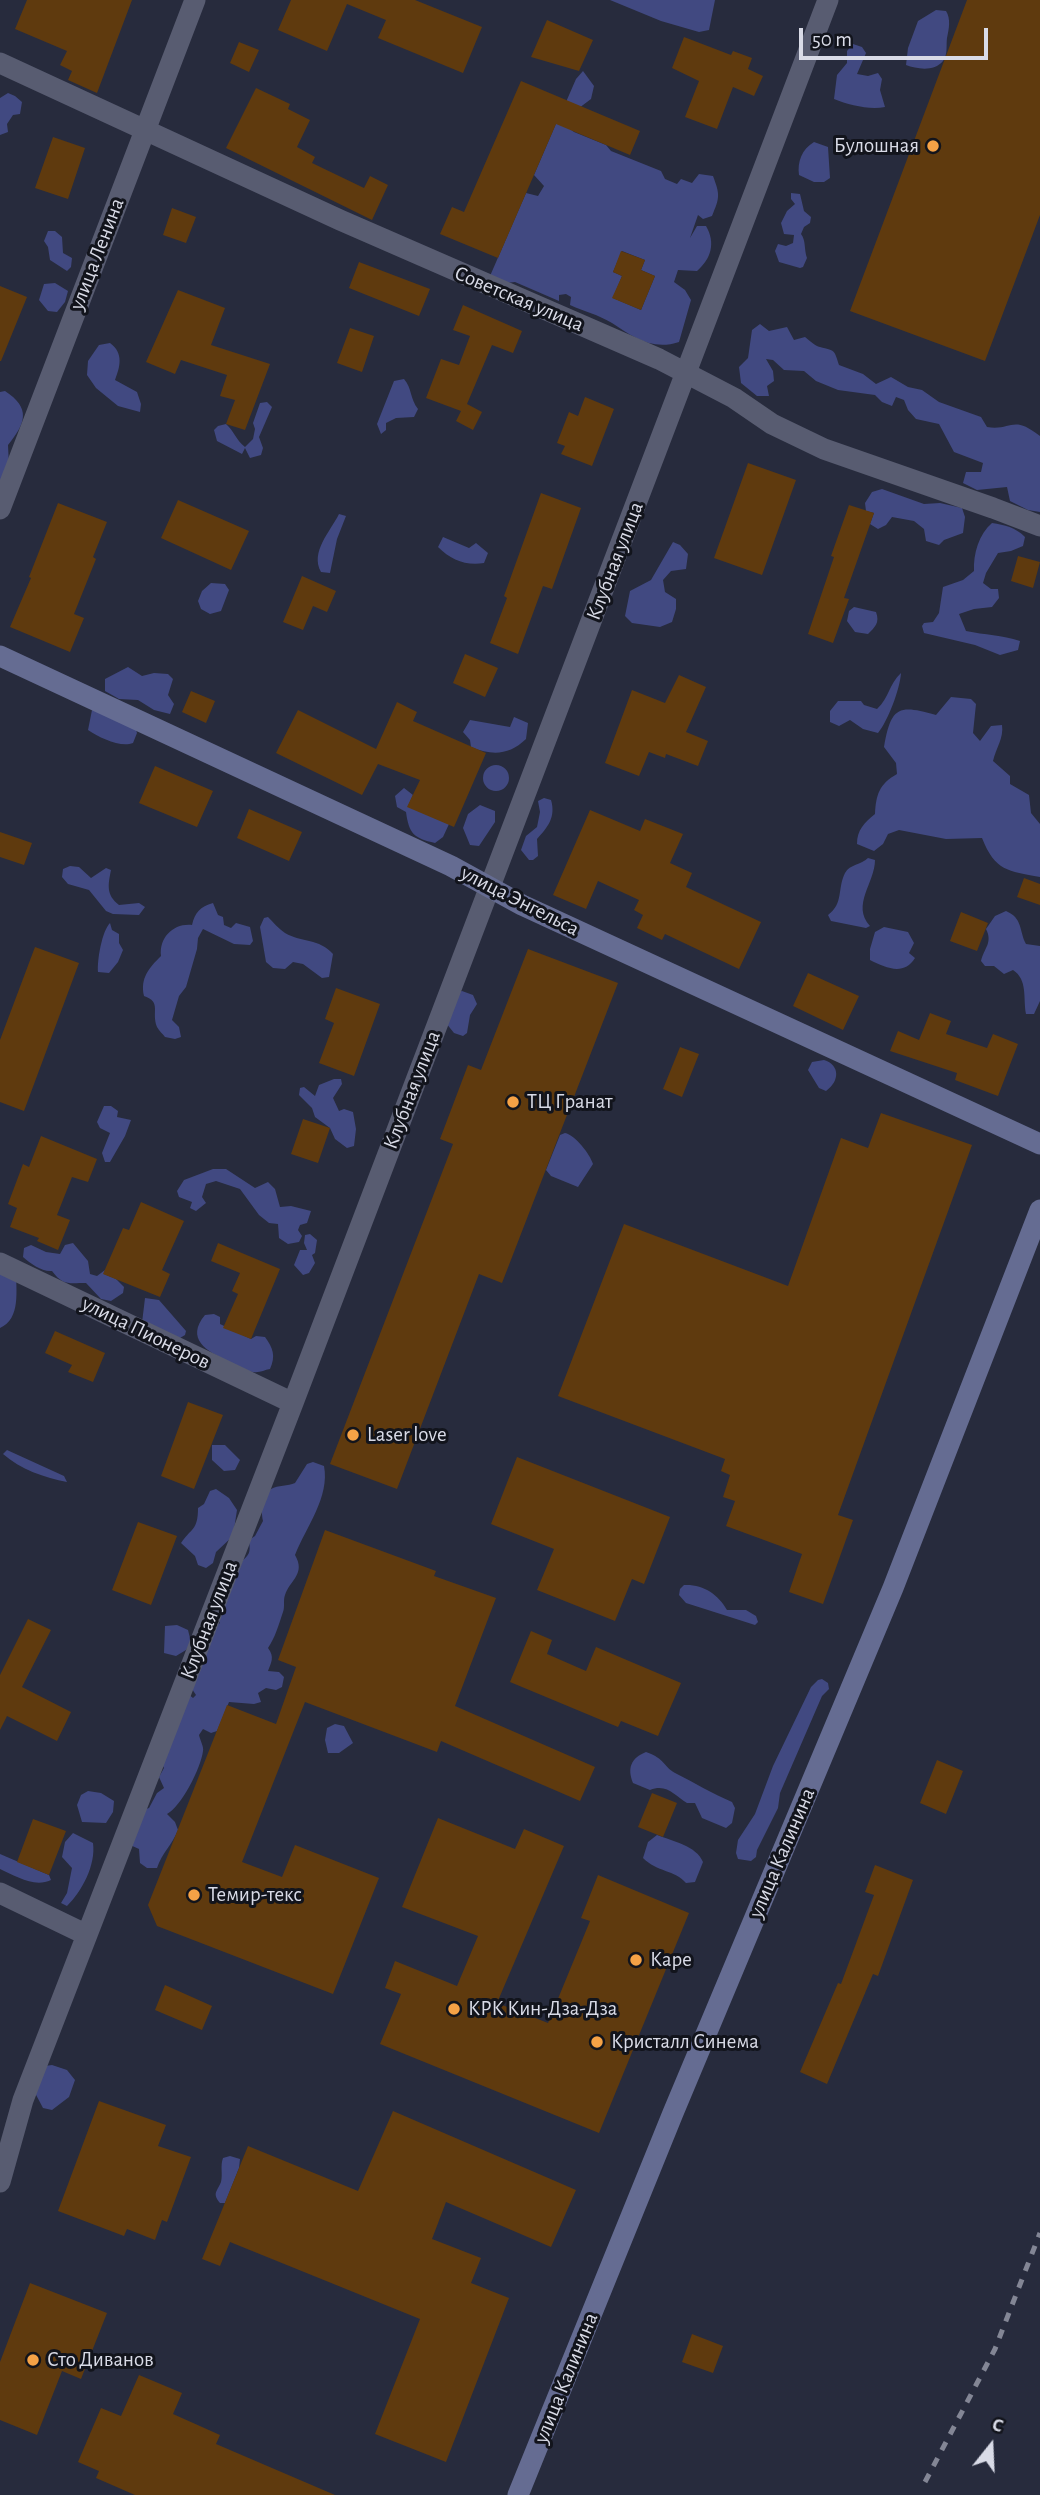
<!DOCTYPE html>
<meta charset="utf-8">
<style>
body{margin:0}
#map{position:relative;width:1040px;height:2495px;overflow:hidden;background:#272b3d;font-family:"Alegreya Sans",sans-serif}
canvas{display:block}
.north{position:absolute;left:956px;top:2411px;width:70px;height:70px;-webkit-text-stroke:5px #12141c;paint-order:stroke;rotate:18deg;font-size:19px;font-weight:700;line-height:28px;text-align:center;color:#d9dbe7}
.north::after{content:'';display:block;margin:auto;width:24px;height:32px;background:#d9dbe7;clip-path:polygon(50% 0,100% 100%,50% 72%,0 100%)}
.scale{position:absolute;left:799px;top:28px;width:189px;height:32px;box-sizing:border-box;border:4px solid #d9dbe7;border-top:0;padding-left:9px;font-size:21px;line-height:24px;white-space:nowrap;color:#d9dbe7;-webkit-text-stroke:5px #12141c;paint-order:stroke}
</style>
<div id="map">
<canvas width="1040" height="2495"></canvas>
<div class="north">С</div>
<div class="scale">50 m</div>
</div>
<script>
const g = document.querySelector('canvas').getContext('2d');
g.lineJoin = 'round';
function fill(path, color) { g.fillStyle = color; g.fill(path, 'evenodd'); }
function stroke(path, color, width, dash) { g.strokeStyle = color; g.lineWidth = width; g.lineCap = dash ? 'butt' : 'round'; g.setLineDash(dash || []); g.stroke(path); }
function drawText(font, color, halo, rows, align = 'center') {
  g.font = font + ' "Alegreya Sans",sans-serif'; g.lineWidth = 6; g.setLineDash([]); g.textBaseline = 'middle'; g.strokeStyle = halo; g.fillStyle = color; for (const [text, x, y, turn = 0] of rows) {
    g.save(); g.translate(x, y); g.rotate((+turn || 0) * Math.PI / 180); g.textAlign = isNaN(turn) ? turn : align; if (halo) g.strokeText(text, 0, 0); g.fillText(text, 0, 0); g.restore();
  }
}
fill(new Path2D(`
 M610 0H715L709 30 699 32 661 21Z
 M936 10 946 11C951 19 949 29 947 38 946 45 948 55 943 61 934 72 917 69 906 65L908 48 918 21Z
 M853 44 862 47 866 53 857 74 868 76 878 73 882 79 880 90 885 107C869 110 849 105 834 99L837 75 847 63V51Z
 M583 71 594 86 591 99 579 108 566 102 576 79Z
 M8 93 15 96 22 102 20 114 13 115 7 124 8 132 0 135V98Z
 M558 119 574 132 606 145 611 151 661 171 665 179 677 184 681 179 692 183 699 174 713 176C720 195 720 197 712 216L703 219 698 215 690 238 697 226H706C716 243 711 259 697 271L678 270 674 282 685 290 691 300 679 342C652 351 633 337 612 323 599 315 583 311 570 305L571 297 566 294 559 295V301L515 282 505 283 490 276 526 193 538 196 544 186 534 175ZM622 251 645 260 641 270 655 276 641 310 613 298 622 276 613 272Z
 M814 142 828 147 830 178 824 182H814L799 175C797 162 802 149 814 142Z
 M791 193 800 194 804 211 811 217 810 223 804 227 801 234C806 240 804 250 807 258L803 267 800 268 779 262 775 251 778 244 786 246 793 243 794 235 784 234 781 223 787 211 795 204 791 199Z
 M48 231H55L62 237 63 253 72 258 71 267 67 271 50 260 48 247 44 241Z
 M55 283 68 291 65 302 57 312 48 311 39 300 44 284Z
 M760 324 769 331 787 327 794 340 805 337C809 340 815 346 820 347 835 351 834 349 839 365L863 374 876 384 891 377 908 387 922 390 939 402 981 417 987 427C1012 431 1012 414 1040 436V512L1028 510 1010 501 1007 487 977 490 963 483 966 472H981L983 463 954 452 939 424 916 419 908 410 904 400 896 397 892 406 882 402 875 395 838 390 816 381 804 371 784 370 773 360 766 359 773 371 774 381 767 386 769 396H757L741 383 739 367 748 358 752 330Z
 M110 343C124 353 120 367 115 380L137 392 141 404 140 412 118 406 96 388 87 375 88 361 99 345Z
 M404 379C412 388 410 399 418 409L414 417 396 418 386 423V430L381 434 377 424 394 381Z
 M5 391C31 408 26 423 8 445L9 466 0 483V392Z
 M267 402 272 407 259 437 263 448 261 455 250 458 245 448 242 454 217 441 214 430 218 426 226 424C234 431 236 440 245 447L253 439 255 429 253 423 260 403Z
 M882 489 924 504 940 503 962 508 965 517 963 533 944 540 939 545 926 541 924 529 914 521 892 517 886 525 878 529 870 524 874 513 866 511 865 503 872 492Z
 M339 514 346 516 337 539 330 573 321 572C310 552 330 532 339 514Z
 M992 523C1005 525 1015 527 1025 537L1023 546 1011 551 998 553 986 573 983 583 991 589H998L999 598 992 607 974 609 959 614 966 631C985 635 1002 635 1020 641L1018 650 1000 655 975 645 924 633 922 626 924 623 933 622 939 613 943 587 963 580 974 571C973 554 979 534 992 523Z
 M443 537 469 548 476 543 488 553 484 563C466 566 451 560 438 547Z
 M673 542 680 545 688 554 686 569 671 571 663 580 665 592 676 599V609L672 622 660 627 632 623 625 616 630 591 651 580Z
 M211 583 225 584 229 590 221 611 210 614 201 609 198 601 202 591Z
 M854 607 876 612C880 623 875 627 868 634L855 632 847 621 849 611Z
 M128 667 142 676 154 673 168 674 173 679 168 695 174 704 170 714 154 710 138 700 119 699 105 691V679Z
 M901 673C900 689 888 721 878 733L863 729 850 720 839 726 830 722V711L838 701H861L864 705 877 709C889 698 889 684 901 673Z
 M951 697 971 699 976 704 973 733 980 741 991 726 1002 725C1004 738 996 748 993 761L1010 776V784L1029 795 1031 813 1040 824V877C1008 871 995 871 982 838L946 839 899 830 888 834 883 844 874 851 857 844C857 830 864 823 875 814 876 795 879 784 897 774L896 763 884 747C891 707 898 704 936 715Z
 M92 710 134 723 137 733 133 743C121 748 100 738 88 730Z
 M514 717 528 723 526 739C509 755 493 756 471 747L470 740 463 732 470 720 510 727Z
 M483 778a13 13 0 1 1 26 0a13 13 0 1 1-26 0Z
 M404 788 413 795 408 806 449 824 443 837 435 843C414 838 409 834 406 812L397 807 395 796Z
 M544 798 551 800C556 817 548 827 537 839L538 856 533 860H529L521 850 526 836 537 827 540 812 538 801Z
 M480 805 495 811V822L479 846 470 845 463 828 468 814Z
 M868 858 875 860C875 883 851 905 870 926L866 928 831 921 828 915C844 903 837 889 845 873 850 864 861 865 868 858Z
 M70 866 79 867 91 878 106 868 111 870C108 885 106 895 119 905L139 903 145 907 139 915 113 914 106 911 89 890 68 884 62 877 63 869Z
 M213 903 218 915 223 917 224 925 231 928 236 923 250 927 253 941 250 945 234 944 203 929 198 938 197 949 186 987 179 996 172 1020 179 1027 181 1037 175 1039 165 1037C163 1034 159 1031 157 1027 151 1012 162 1002 144 996 140 978 149 968 161 956 159 937 174 923 192 925 195 912 200 907 213 903Z
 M1006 911C1023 918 1019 931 1026 944L1040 946V1001L1034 1014H1026C1023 998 1028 980 1013 970L1004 974 994 966H985L981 961C984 948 993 943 986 929L995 916Z
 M268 917C273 922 279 929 285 933 302 943 319 938 333 954L329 977 322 978 303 964 293 962 285 969 273 968 266 962 260 927 264 918Z
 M110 923 112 930 119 934V943L123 950 118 962 109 973 98 972C97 960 102 931 110 923Z
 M884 927 908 932 914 943 909 953 915 958C904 976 886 968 870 960V949L875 932Z
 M462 991 473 995 477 1004 470 1015 467 1033 463 1036 454 1033 446 1023 455 993Z
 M824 1060C840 1065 840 1081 826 1091L819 1088 808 1070 812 1062Z
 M334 1079H341L342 1084 333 1098 339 1111 344 1109 353 1112 356 1129 354 1146 347 1148 335 1139 330 1128 315 1117 312 1108 299 1095 300 1088 304 1087 315 1096 319 1085Z
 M104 1106H111L118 1111 117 1117 131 1120 125 1136 110 1162H105L102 1153 110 1133 100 1128 97 1122Z
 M565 1133C575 1135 590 1154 593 1164L578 1187 551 1176 546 1170 560 1135Z
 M213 1169H226L255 1188 268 1182 275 1189 280 1207 291 1206 311 1211 307 1223 300 1225 298 1230 302 1236 299 1242 288 1244 279 1238 278 1224 269 1223 259 1215 240 1189 216 1181 206 1184 202 1197 206 1203 196 1211 190 1208 192 1202 179 1197 177 1191 184 1180Z
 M310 1234 317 1240 315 1253 312 1255 315 1263 309 1273 303 1275 294 1265 300 1250H307L304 1243 305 1235Z
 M73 1243 88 1261 90 1274 97 1276 105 1270 104 1274 116 1279 124 1287 123 1293 111 1301 101 1299 86 1283C69 1283 63 1286 52 1271 42 1272 31 1264 23 1257L24 1248 31 1245 46 1252 60 1254 65 1245Z
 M0 1263 16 1270C16 1290 21 1319 0 1328Z
 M145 1298 159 1300 186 1331 185 1335 180 1338 142 1323Z
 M214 1314 220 1317V1324L251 1339 256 1336 265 1337C273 1348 276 1356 270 1369 264 1370 260 1373 253 1372 244 1371 235 1365 227 1361 207 1351 185 1339 205 1315Z
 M212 1445H225L240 1460 235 1470 224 1471 212 1460Z
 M7 1450 64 1476 67 1482C45 1478 20 1469 3 1454Z
 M313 1462 324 1466C330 1497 306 1527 295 1555 306 1574 290 1580 285 1595 283 1600 285 1607 283 1612 279 1624 275 1638 268 1648 275 1657 271 1663 268 1671L279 1672 284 1677 282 1687 276 1690 266 1688 258 1693 261 1702 254 1704 229 1702 217 1731 211 1733 203 1729 199 1735C200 1740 204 1747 203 1751 201 1768 181 1807 167 1814L175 1822 178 1830C172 1845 162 1853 157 1868H147L140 1863 139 1849 128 1844 134 1813 149 1808 157 1793 164 1788 159 1777 164 1768 162 1764 188 1694 193 1698 196 1695 192 1689 204 1634 220 1623 217 1618 243 1560C251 1554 250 1549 249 1540L255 1536 263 1521C261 1511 261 1494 271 1489 278 1485 288 1486 295 1483L307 1464Z
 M216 1489 229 1498 237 1510 233 1536 216 1552 213 1563 206 1568 198 1565 195 1556 181 1543C191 1528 198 1531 198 1508L204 1504 210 1491Z
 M684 1585C703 1584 718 1594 727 1610H746L756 1616 758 1622 755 1625 686 1603 679 1595 680 1589Z
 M177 1625 188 1630 191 1642 186 1650 176 1656 164 1653 165 1626Z
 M822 1679 828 1683 829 1689 822 1696 780 1793 778 1808 757 1850 756 1857 751 1861 738 1859 736 1853 738 1840 755 1814 773 1766 811 1687 818 1680Z
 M335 1724 344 1726 353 1743 339 1753H328L325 1740 327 1728Z
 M646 1752C665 1758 664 1768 677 1774 695 1783 713 1794 732 1802L735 1808 732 1823 726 1828 702 1818 695 1803H687C675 1796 667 1783 650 1790L633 1783C627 1768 631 1758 646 1752Z
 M88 1791 101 1793 114 1801 113 1812 106 1823 82 1822 77 1805 81 1795Z
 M73 1833 93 1843C96 1865 82 1891 67 1906L61 1903 67 1893 72 1868 62 1857 65 1842Z
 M657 1835C672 1841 697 1846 703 1862L695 1882 686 1883C675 1870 657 1872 643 1858L648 1842Z
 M0 1854 49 1875 51 1880C34 1888 16 1876 0 1869Z
 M52 2065 67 2070 75 2080 69 2097 52 2110 43 2108 34 2091 45 2066Z
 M230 2156 240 2159 239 2168 225 2203H220C212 2193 217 2192 221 2182 223 2174 220 2166 223 2158Z`), '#414981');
fill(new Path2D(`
 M27 0H132L97 93 68 80 72 71 60 65 67 51 15 29Z
 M291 0H415L482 27 463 73 378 38 386 20 347 4 327 51 278 30Z
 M967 0H1040V215L985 361 850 311Z
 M547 20 593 40 579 71 531 57Z
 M684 37 731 55 733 51 752 58 748 69 763 76 754 96 733 87 717 129 685 117 699 81 672 68Z
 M239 42 259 50 249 72 230 63Z
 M521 81 640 131 630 155 556 124 498 258 440 234 452 207 464 212Z
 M256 88 290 104 288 109 310 120 297 147 315 157 312 163 364 188 370 176 388 185 372 220 226 148Z
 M53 137 85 148 68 199 35 188Z
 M172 208 196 217 186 243 163 235Z
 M621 251 645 260 641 270 655 276 641 310 612 298 622 276 613 272Z
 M359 262 430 289 419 316 349 288Z
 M0 286 27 297 1 361H0Z
 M178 290 225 308 211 345 270 364 245 430 226 424 235 400 220 396 227 375 181 360 175 374 146 362Z
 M463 305 522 331 513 353 492 345 467 404 482 412 473 430 456 421 461 411 426 398 441 359 459 365 470 336 453 330Z
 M350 328 374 336 362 372 337 363Z
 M585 397 614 409 592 466 561 454 565 446 557 443 569 412 578 416Z
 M748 463 796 480 762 575 714 558Z
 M541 493 581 508 552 589 543 586 518 654 490 643 507 598 504 596Z
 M178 500 249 531 231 570 161 538Z
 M58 503 107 522 93 557 96 559 74 614 84 618 70 652 10 627 31 578 29 577Z
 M849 505 874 513 844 598 849 599 833 643 808 634 834 557 831 556Z
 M1018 556 1040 562 1033 588 1011 581Z
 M302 576 336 591 327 612 313 606 303 630 283 622Z
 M465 654 498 668 485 697 453 683Z
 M679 675 706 687 686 732 708 741 698 766 666 754 665 758 649 752 639 776 605 763 632 690 665 703Z
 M191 691 215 701 206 723 182 712Z
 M397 702 417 712 413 721 486 753 454 827 407 807 420 780 378 764 362 795 276 753 298 710 376 749Z
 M155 766 213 791 197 827 139 803Z
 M249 809 302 832 289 861 237 838Z
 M590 810 640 831 645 819 683 834 670 863 692 873 686 887 761 922 739 969 665 934 662 940 637 928 643 915 634 910 639 900 598 881 586 909 553 895Z
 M0 832 32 843 24 865 0 857Z
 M1024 878 1040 884V905L1017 897Z
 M961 912 988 923 977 951 950 941Z
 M35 947 79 963 24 1111 0 1102V1040Z
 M528 949 618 983 502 1283 479 1274 397 1489 330 1464 453 1144 440 1139 468 1065 481 1070Z
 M808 973 859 996 843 1030 793 1006Z
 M336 988 380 1004 354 1076 319 1063 334 1023 325 1019Z
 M930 1013 951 1021 946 1034 987 1048 993 1034 1018 1044 998 1096 955 1080 957 1073 890 1051 898 1031 919 1040Z
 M680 1047 699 1054 682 1097 663 1089Z
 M881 1113 972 1145 838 1515 853 1520 823 1604 789 1592 802 1554 726 1526 735 1501 723 1497 730 1475 721 1471 725 1459 558 1396 624 1224 788 1286 841 1138 868 1148Z
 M303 1119 330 1128 318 1163 291 1154Z
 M41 1136 97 1159 88 1182 72 1177 57 1215 70 1220 58 1250 37 1241 39 1238 10 1227 17 1208 8 1204 23 1164 29 1167Z
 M141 1202 184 1221 162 1270 170 1274 160 1297 103 1274 123 1228 129 1230Z
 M218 1243 280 1269 251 1339 223 1328 238 1294 232 1291 240 1273 211 1261Z
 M55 1331 105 1353 93 1382 68 1372 72 1365 45 1353Z
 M188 1402 223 1415 194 1489 161 1476Z
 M517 1457 670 1517 644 1584 632 1579 615 1621 537 1590 554 1549 491 1524Z
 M138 1522 177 1536 151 1605 112 1590Z
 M325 1530 436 1571 434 1576 496 1598 455 1706 595 1767 580 1801 441 1741 437 1752 305 1702 242 1862 282 1877 295 1845 379 1878 333 1994 157 1926 148 1905 227 1705 276 1724 296 1667 278 1660Z
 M28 1619 51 1630 22 1687 71 1712 57 1741 7 1716 0 1730V1675Z
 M531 1631 552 1640 547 1654 586 1671 596 1647 681 1683 658 1736 621 1721 618 1727 510 1682Z
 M937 1760 963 1771 946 1814 920 1803Z
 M652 1793 677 1803 663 1837 638 1827Z
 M438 1818 515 1849 524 1829 564 1846 497 2003 548 2023 590 1921 581 1918 598 1875 689 1913 599 2133 380 2044 401 1994 385 1988 395 1961 457 1986 478 1936 402 1907Z
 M33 1819 66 1831 49 1875 17 1862Z
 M875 1865 913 1880 878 1976 873 1974 827 2084 800 2072 838 1983 841 1984 874 1895 865 1892Z
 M165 1985 212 2006 202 2030 155 2010Z
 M99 2101 166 2125 158 2146 191 2157 167 2222 162 2220 155 2240 127 2229 124 2236 58 2211Z
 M393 2111 576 2190 551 2247 446 2202 432 2239 481 2258 471 2283 509 2298 446 2462 375 2434 420 2319 230 2242 220 2266 202 2259 248 2146 358 2191Z
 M30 2283 107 2313 81 2379 62 2371 37 2435 0 2420V2362Z
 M692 2334 723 2346 713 2373 682 2362Z
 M139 2375 182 2393 173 2414 220 2435 216 2444 335 2495H135L96 2478 99 2471 78 2462 101 2408 121 2416Z`), '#5f3a0e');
stroke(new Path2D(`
 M0 63 340 220 659 359 734 398 772 424 824 449 993 508 1040 526
 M0 509 195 0
 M0 1263 293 1403
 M0 1893 87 1935
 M0 2182 23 2100 293 1403 828 0`), '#585c71', 21);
stroke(new Path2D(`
 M0 656 451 866 522 905 1040 1144
 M518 2495 673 2113 893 1588 1040 1210`), '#656c92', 21);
stroke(new Path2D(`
 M925 2482 995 2349 1040 2233`), '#838695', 5, [9, 9]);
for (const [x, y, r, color] of [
 [933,146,7,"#f5a246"],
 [513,1102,7,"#f5a246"],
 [353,1435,7,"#f5a246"],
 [194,1895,7,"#f5a246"],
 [636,1960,7,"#f5a246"],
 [454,2009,7,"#f5a246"],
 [597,2042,7,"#f5a246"],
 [33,2360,7,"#f5a246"]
]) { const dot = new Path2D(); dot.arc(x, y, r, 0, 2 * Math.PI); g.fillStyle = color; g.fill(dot); stroke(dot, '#12141c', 2.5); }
drawText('21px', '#d9dbe7', '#12141c', [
 ["Булошная",919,146,"right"],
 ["ТЦ Гранат",527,1102],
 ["Laser love",367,1435],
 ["Темир-текс",208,1895],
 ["Каре",650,1960],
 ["КРК Кин-Дза-Дза",468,2009],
 ["Кристалл Синема",611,2042],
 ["Сто Диванов",47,2360]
], 'left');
drawText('21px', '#d9dbe7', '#12141c', [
 ["улица Ленина",97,254,-69],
 ["Советская улица",519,299,23],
 ["Клубная улица",615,561,-69],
 ["улица Энгельса",520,901,27],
 ["Клубная улица",412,1090,-69],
 ["улица Пионеров",146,1333,26],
 ["Клубная улица",209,1620,-69],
 ["улица Калинина",782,1853,-67],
 ["улица Калинина",566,2378,-68]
]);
</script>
